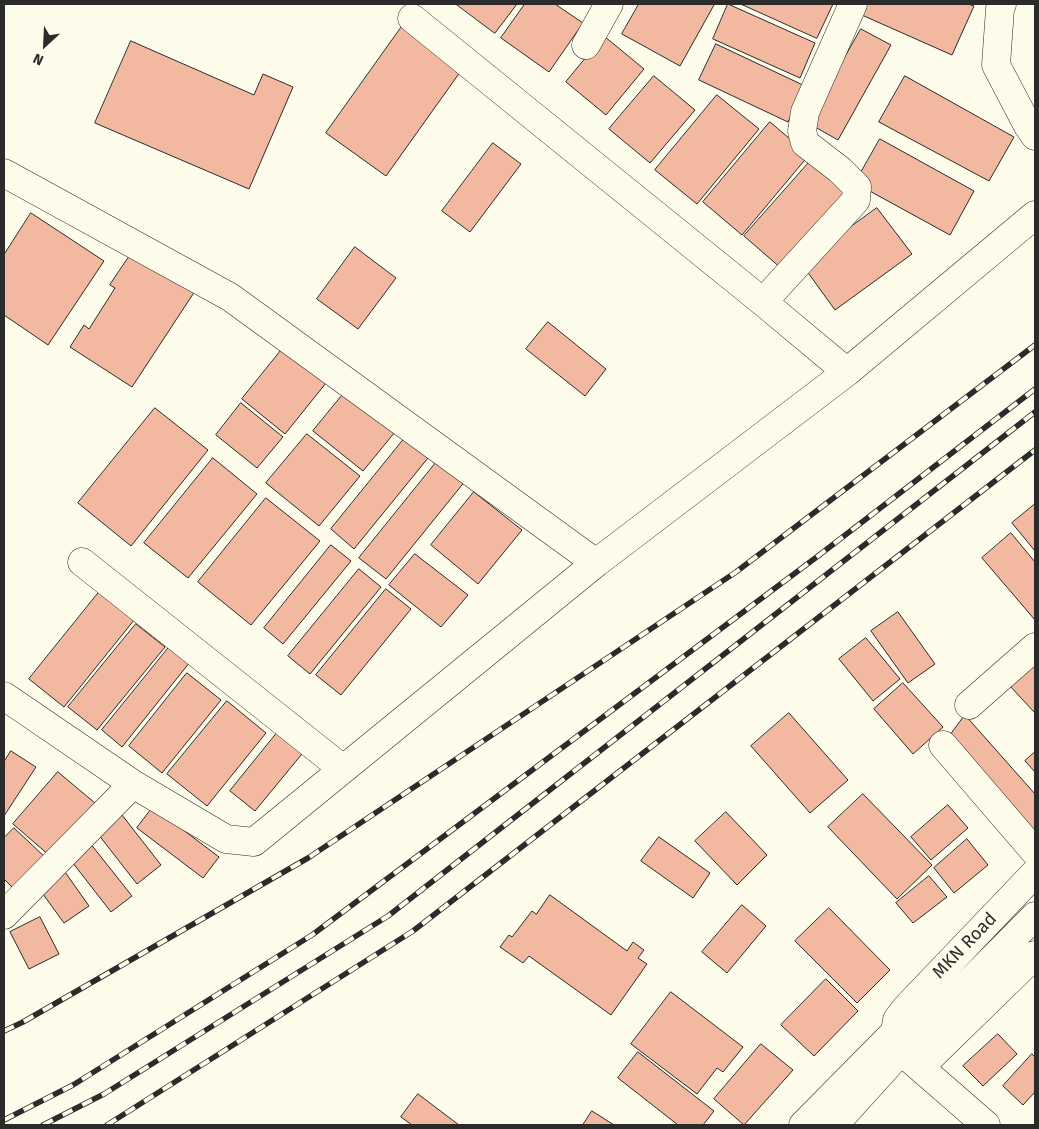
<!DOCTYPE html>
<style>
body{margin:0}
#map{position:relative;width:1039px;height:1129px;overflow:hidden;background:#fdfbea;font-family:"Fira Sans",sans-serif}
canvas{display:block}
.frame{position:absolute;inset:0;border:5px solid #2b2b2b;pointer-events:none}
.north{position:absolute;left:20px;top:20px;width:50px;height:50px;-webkit-text-stroke:4px #fdfbea;paint-order:stroke;rotate:205deg;font-size:14px;font-weight:700;line-height:20px;text-align:center;color:#2b2b2b}
.north::after{content:'';display:block;margin:auto;width:18px;height:22px;background:#2b2b2b;clip-path:polygon(50% 0,100% 100%,50% 72%,0 100%)}
</style>
<div id="map">
<canvas width="1039" height="1129"></canvas>
<div class="frame"></div>
<div class="north">N</div>
</div>
<script>
const g = document.querySelector('canvas').getContext('2d');
g.lineJoin = 'round';
function fill(path, color) { g.fillStyle = color; g.fill(path, 'evenodd'); }
function stroke(path, color, width, dash) { g.strokeStyle = color; g.lineWidth = width; g.lineCap = dash ? 'butt' : 'round'; g.setLineDash(dash || []); g.stroke(path); }
function drawText(font, color, halo, rows, align = 'center') {
  g.font = font + ' "Fira Sans",sans-serif'; g.lineWidth = 4; g.setLineDash([]); g.textBaseline = 'middle'; g.strokeStyle = halo; g.fillStyle = color; for (const [text, x, y, turn = 0] of rows) {
    g.save(); g.translate(x, y); g.rotate((+turn || 0) * Math.PI / 180); g.textAlign = isNaN(turn) ? turn : align; if (halo) g.strokeText(text, 0, 0); g.fillText(text, 0, 0); g.restore();
  }
}
const building = new Path2D(`
 M456 4H517L495 33Z
 M525 4H555L583 23 549 72 501 38Z
 M639 4H713L714 5 680 66 622 34Z
 M728 4 815 43 800 78 713 39Z
 M741 4H833L817 38Z
 M859 4H968L974 6 952 55 855 12Z
 M403 25 463 68 386 176 326 133Z
 M861 29 891 45 838 140 808 123Z
 M604 36 644 69 606 115 566 82Z
 M131 41 254 95 263 74 293 87 249 189 95 123Z
 M716 44 805 86 788 122 699 80Z
 M654 76 695 110 650 163 609 129Z
 M905 76 1014 137 989 181 879 122Z
 M717 95 759 129 697 204 655 170Z
 M770 122 809 155 742 235 703 202Z
 M880 139 974 191 950 235 855 183Z
 M493 143 521 164 470 232 442 211Z
 M813 158 852 191 782 269 744 236Z
 M877 208 912 254 835 310 801 263Z
 M31 213 104 261 48 345 4 315V255Z
 M355 247 396 278 358 329 317 299Z
 M133 251 195 291 132 387 70 347 84 325 89 329 115 288 110 285Z
 M548 322 606 369 585 396 526 349Z
 M283 348 326 383 285 434 242 399Z
 M345 392 395 432 363 471 313 431Z
 M241 403 283 437 257 468 216 435Z
 M155 408 208 450 131 546 78 503Z
 M307 434 360 476 319 526 266 483Z
 M404 439 428 458 354 549 331 529Z
 M443 454 470 475 386 579 359 558Z
 M213 458 257 494 188 578 144 543Z
 M474 492 522 530 478 584 431 545Z
 M266 498 320 541 251 625 198 582Z
 M1035 504V551L1012 523Z
 M1011 533 1035 562V620L982 558Z
 M331 545 351 561 283 644 264 628Z
 M415 554 468 595 441 627 389 585Z
 M359 569 381 587 310 674 288 656Z
 M104 586 139 614 64 707 29 679Z
 M386 589 411 609 341 695 316 675Z
 M898 612 935 664 908 683 871 631Z
 M136 624 165 647 97 730 68 707Z
 M866 638 900 679 873 701 839 659Z
 M170 646 190 662 122 747 102 730Z
 M1035 661V713L1009 685Z
 M187 673 221 700 162 773 129 746Z
 M903 683 943 727 913 754 874 709Z
 M227 701 266 733 207 806 167 774Z
 M789 713 848 780 810 813 751 746Z
 M965 715 1035 794V830L1032 833 949 737Z
 M281 728 306 749 255 811 230 791Z
 M11 751 36 767 4 816V762Z
 M1035 752V772L1025 761Z
 M58 772 95 803 50 856 13 824Z
 M863 794 932 865 897 899 828 827Z
 M948 805 968 828 931 860 911 837Z
 M153 807 219 857 203 878 137 828Z
 M726 812 767 855 737 885 695 841Z
 M122 815 161 865 137 884 98 834Z
 M14 828 47 859 16 891 4 879V838Z
 M659 837 710 873 693 898 641 861Z
 M967 839 988 865 954 893 934 868Z
 M90 843 132 896 111 912 69 858Z
 M65 872 89 906 64 923 40 890Z
 M929 876 947 897 913 923 896 903Z
 M550 895 627 951 633 942 644 950 638 958 647 964 611 1015 529 956 523 963 500 947 509 935 512 937 532 911 536 914Z
 M742 905 766 926 727 973 702 952Z
 M829 908 890 970 857 1003 795 941Z
 M40 917 59 954 29 969 10 932Z
 M826 979 858 1011 814 1056 781 1025Z
 M671 992 743 1047 723 1072 717 1068 697 1094 631 1044Z
 M998 1034 1017 1054 983 1086 963 1066Z
 M761 1044 793 1070 744 1125 714 1099Z
 M638 1052 714 1111 703 1125H678L618 1078Z
 M1032 1054 1035 1057V1092L1023 1105 1003 1086Z
 M418 1094 459 1125H412L401 1117Z
 M592 1111 614 1125H583Z`);
fill(building, '#f2b8a0');
stroke(building, '#2b2b2b', 1);
const minor = new Path2D(`
 M1002 4 1000 9 996 65 1028 126 1035 136
 M412 18 763 302 847 372
 M586 45 609 4
 M4 173 230 297 596 563
 M763 302 856 200 857 187 840 170 805 143 802 131 805 112 853 4
 M82 562 343 769
 M4 696 133 784 226 839 254 842 596 563 847 372 1035 215
 M969 705 1035 647
 M943 745 1035 852
 M4 915 133 784
 M920 1067 1035 955
 M803 1125 890 1037
 M834 1125 901 1051 1035 916
 M986 1125 901 1051 895 1032 897 1020 906 1008 1035 873`);
stroke(minor, '#2b2b2b', 29);
stroke(minor, '#fdfbea', 28);
const rail = new Path2D(`
 M4 1031 23 1022 308 858 736 572 1035 345
 M4 1120 73 1085 312 935 818 556 1035 389
 M43 1125 104 1094 388 916 1035 412
 M107 1125 413 931 1035 450`);
stroke(rail, '#2b2b2b', 5.5);
stroke(rail, '#fdfbea', 4, [11]);
drawText('18px', '#2b2b2b', '#fdfbea', [
 ["MKN Road",965,946,-46]
]);
</script>
